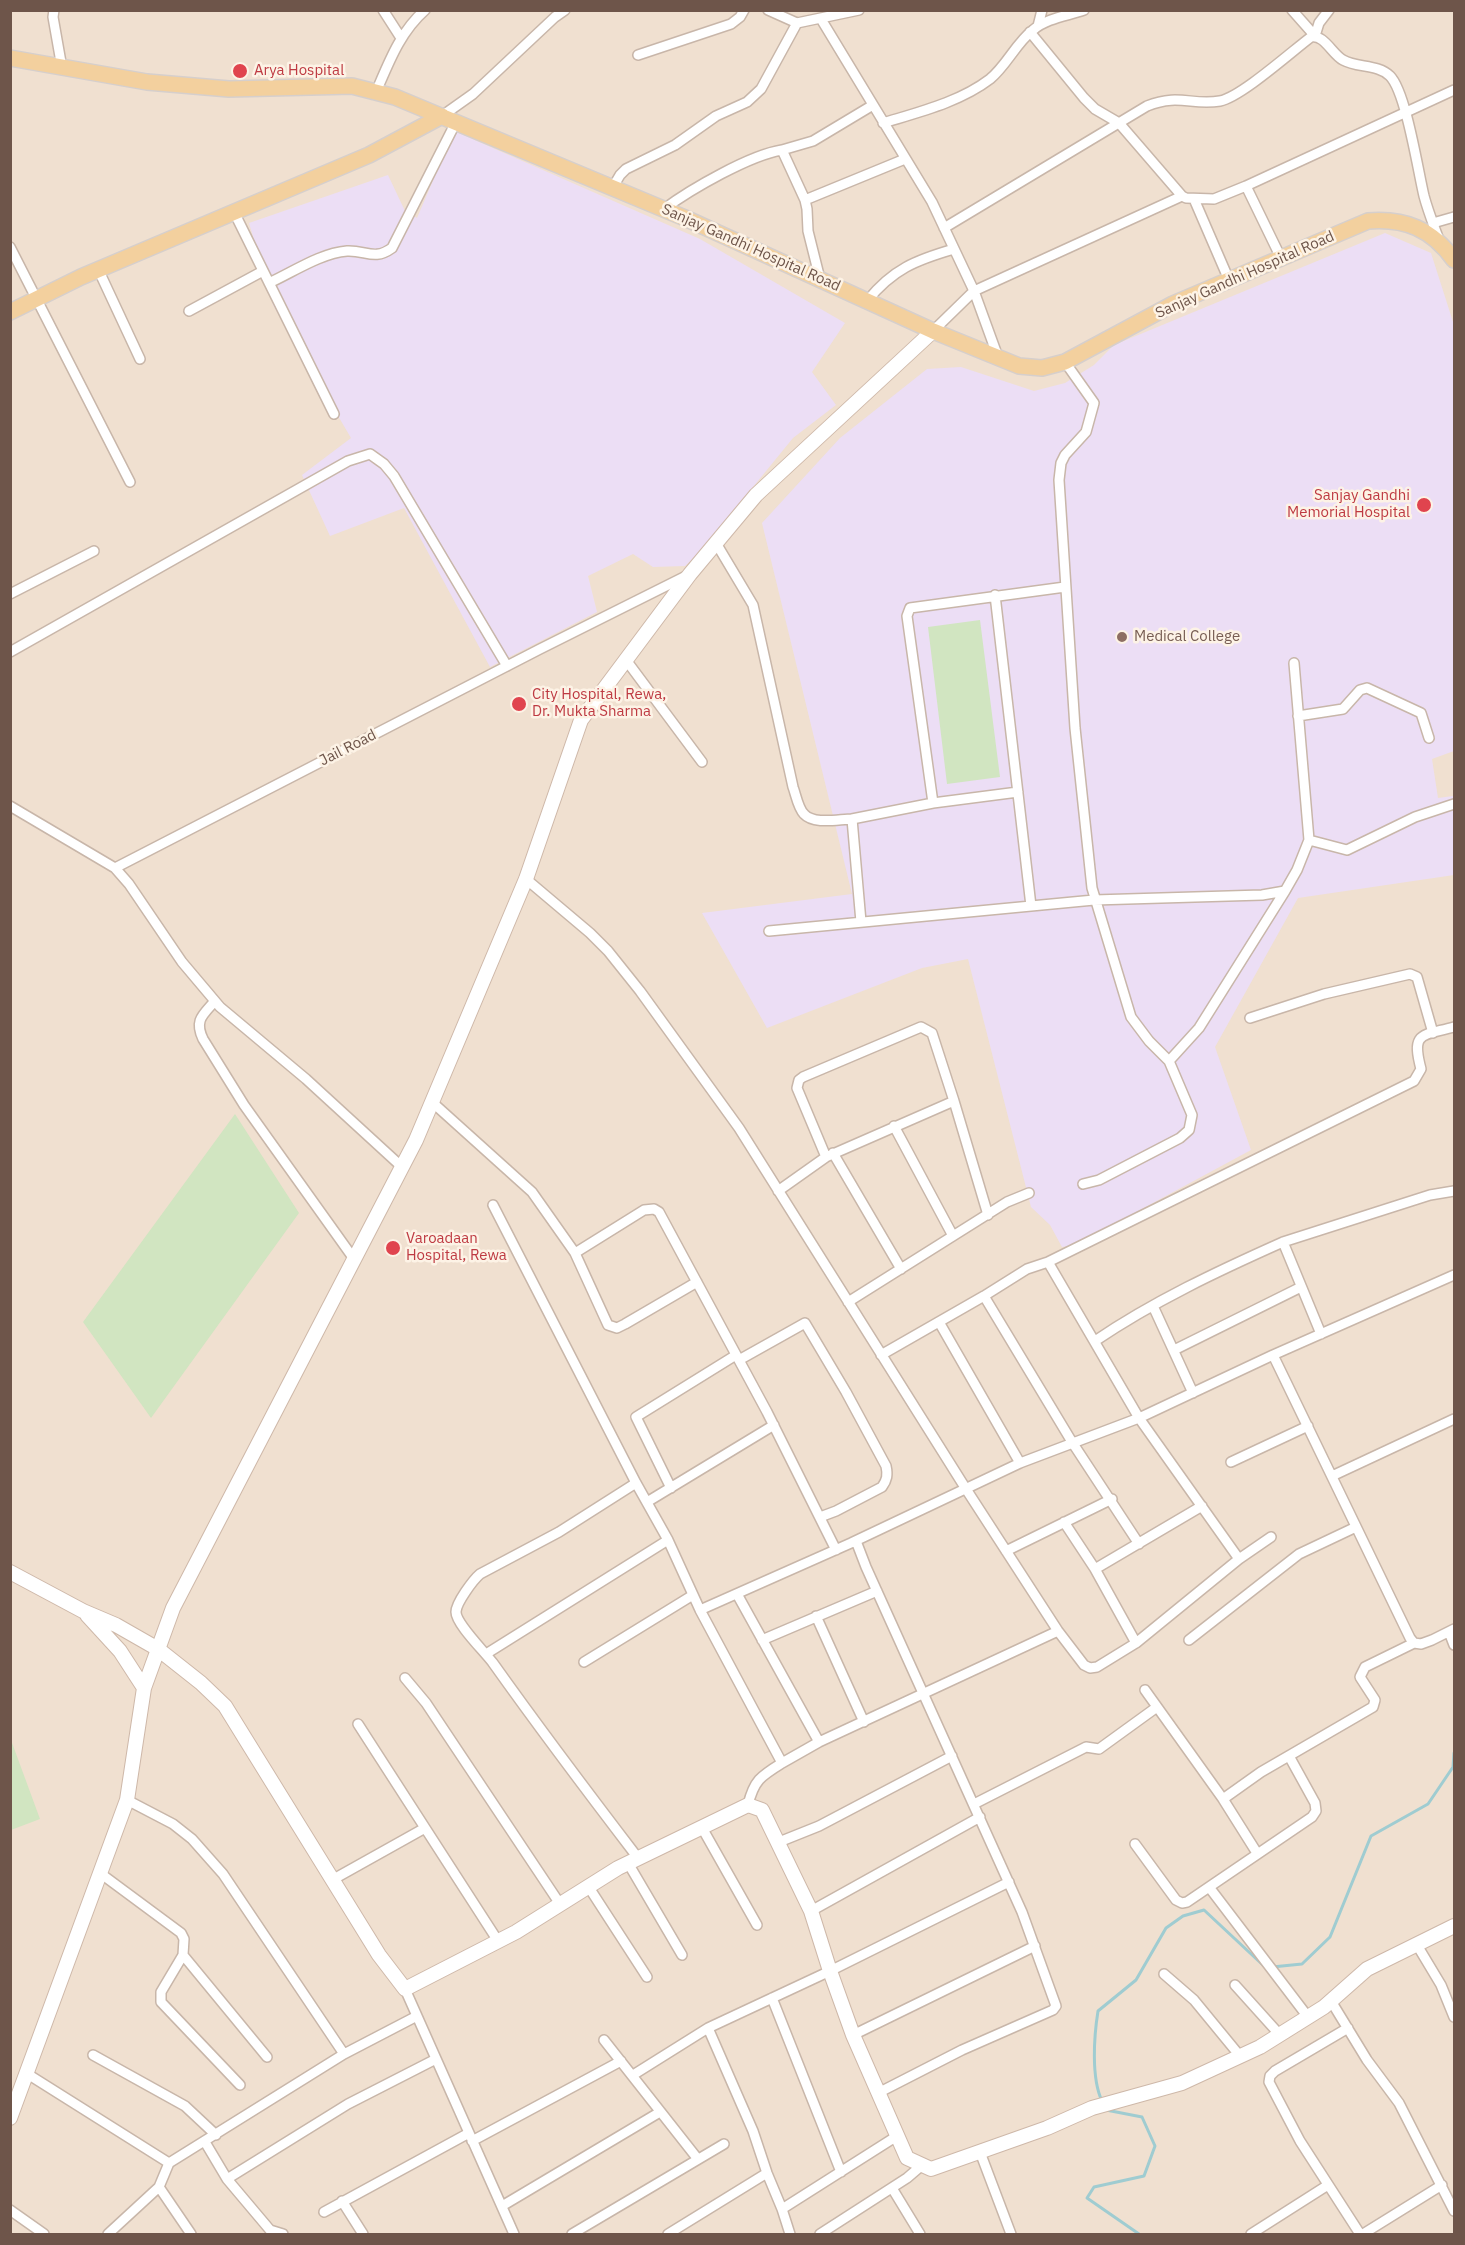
<!DOCTYPE html>
<style>
body{margin:0}
#map{position:relative;width:1465px;height:2245px;overflow:hidden;background:#f9efe1;font-family:"IBM Plex Sans",sans-serif}
canvas{display:block}
.frame{position:absolute;inset:0;border:12px solid #6e554a;pointer-events:none}
</style>
<div id="map">
<canvas width="1465" height="2245"></canvas>
<div class="frame"></div>
</div>
<script>
const g = document.querySelector('canvas').getContext('2d');
g.lineJoin = 'round';
function fill(path, color) { g.fillStyle = color; g.fill(path, 'evenodd'); }
function stroke(path, color, width, dash) { g.strokeStyle = color; g.lineWidth = width; g.lineCap = dash ? 'butt' : 'round'; g.setLineDash(dash || []); g.stroke(path); }
function drawText(font, color, halo, rows, align = 'center') {
  g.font = font + ' "IBM Plex Sans",sans-serif'; g.lineWidth = 5; g.setLineDash([]); g.textBaseline = 'middle'; g.strokeStyle = halo; g.fillStyle = color; for (const [text, x, y, turn = 0] of rows) {
    g.save(); g.translate(x, y); g.rotate((+turn || 0) * Math.PI / 180); g.textAlign = isNaN(turn) ? turn : align; if (halo) g.strokeText(text, 0, 0); g.fillText(text, 0, 0); g.restore();
  }
}
fill(new Path2D(`
 M11 11H1454V2234H11Z`), '#f0e0d0');
fill(new Path2D(`
 M454 131 700 239 845 323 812 372 836 405 793 438 700 552 685 566 653 567 633 554 588 576 597 612 490 667 404 508 330 536 302 475 351 438 273 305 249 223 388 175 405 211 417 218Z
 M1385 233 1431 253 1454 325V751L1432 759 1438 798 1453 796 1454 875 1298 898 1215 1047 1251 1150 1075 1245 1062 1247 1050 1225 1031 1207 968 959 922 968 767 1028 702 913 852 894 762 523 840 438 927 369 961 367 1034 391 1065 383 1094 365 1114 345Z`), '#ecdef5');
fill(new Path2D(`
 M980 620 1000 777 947 784 928 627Z
 M235 1114 299 1213 151 1418 83 1322Z
 M11 1740 40 1819 11 1830H10Z`), '#d1e5c1');
stroke(new Path2D(`
 M1272 1967 1302 1964 1330 1937 1371 1836 1428 1804 1453 1767 1454 1753
 M1102 2101C1091 2078 1094 2036 1098 2011L1136 1980 1166 1928 1183 1916 1204 1910 1265 1967
 M1106 2110 1142 2117 1155 2146 1144 2176 1094 2187 1087 2198 1139 2234`), '#9fccd1', 3);
const street = new Path2D(`
 M54 10 53 17 62 68
 M383 10 401 38
 M768 10 797 23 859 10
 M1292 10 1315 36 1319 23 1329 10
 M821 19 932 202 974 291 998 357
 M1038 26 1042 10
 M1030 32 1084 98 1095 109 1119 123 1182 196
 M638 55 731 24 740 17 744 10
 M376 92C389 62 400 32 425 10
 M442 116 473 94 555 17 565 10
 M883 123C919 112 960 102 990 79 1007 65 1016 43 1033 30 1047 18 1067 16 1084 10
 M1246 186 1281 258
 M613 187 620 175 626 169 675 145 716 116 747 102 761 89 797 23
 M1194 199 1229 280
 M805 200 905 159
 M664 209C691 189 750 155 782 150
 M234 212 334 414
 M1433 223 1454 217
 M944 228 1147 106C1179 93 1192 106 1220 101 1241 97 1291 52 1311 37 1324 34 1332 54 1343 60 1357 68 1378 64 1390 76 1406 92 1418 171 1424 196 1428 211 1434 226 1439 240
 M10 247 130 482
 M98 269 140 359
 M820 279 808 231 807 209 805 200 782 150 813 141 873 105
 M269 283C293 272 321 253 347 251 366 250 374 261 392 248L456 122
 M867 301C893 269 916 260 954 249
 M189 311 263 271
 M933 331 974 291 1182 196 1186 198 1214 199 1246 186 1454 90
 M1065 362 1094 403 1086 432 1065 455 1061 463 1059 480 1075 728 1092 888 1131 1017 1149 1041 1169 1061 1192 1115 1189 1130 1180 1138 1099 1180 1083 1184
 M716 543 753 605 793 787C796 795 798 808 804 814 814 825 839 819 852 819
 M10 594 94 551
 M995 595 1031 906
 M10 652 348 461 370 454 384 464 394 476 507 666
 M626 660 702 762
 M1298 716 1343 709 1360 690 1367 688 1421 713 1429 738
 M933 803 907 616 910 608 1065 587
 M10 806 115 868 540 649 686 576
 M1309 840 1347 850 1415 817 1454 804
 M115 868 129 884 182 962 220 1007 306 1079 402 1167
 M526 879 590 933 608 951 640 991 739 1128 966 1489 1058 1631 1084 1665 1090 1668 1097 1667 1136 1643 1239 1559 1271 1537
 M861 922 852 819 933 803 1018 792
 M769 931 1094 900 1262 895 1285 891 1297 870 1309 840 1294 663
 M215 1001C203 1015 194 1020 203 1039L244 1105 354 1259
 M1250 1018 1324 994 1410 974 1417 977 1433 1033
 M1169 1061 1199 1028 1285 891
 M432 1102 532 1192 575 1253 608 1325 617 1328 625 1324 697 1282
 M894 1126 953 1236
 M833 1153 901 1269
 M826 1157 797 1088 799 1080 803 1077 921 1027 932 1033 954 1101
 M778 1191 826 1157 954 1101 988 1215
 M493 1205 636 1483 668 1540 700 1610 851 1543 1020 1463 1139 1418 1273 1355 1454 1275
 M575 1253 644 1210 654 1209 659 1212 767 1412 836 1550
 M1048 1262 1139 1418 1239 1559
 M984 1296 1072 1442 1139 1544
 M848 1302 1007 1202 1029 1193
 M1153 1306 1193 1393
 M939 1322 1020 1463
 M1321 1334 1283 1242 1430 1195 1454 1191
 M1095 1341C1154 1301 1218 1271 1283 1242
 M1174 1350 1301 1287
 M881 1355 984 1296 1027 1269 1048 1262 1414 1081 1421 1069C1411 1031 1422 1036 1454 1027
 M1273 1355 1410 1638 1414 1643 1421 1644 1432 1640 1454 1629
 M739 1360 805 1323 846 1392 886 1466C888 1475 887 1480 882 1487L836 1511 820 1517
 M1231 1462 1308 1426
 M1332 1476 1454 1419
 M636 1483 559 1532 480 1574C473 1580 456 1603 456 1612 456 1624 485 1652 493 1663 540 1729 589 1794 638 1858
 M671 1488 636 1417 736 1355
 M647 1502 774 1425
 M1064 1522 1095 1569 1136 1643
 M856 1541 866 1567 1022 1912 1056 2006 1053 2010 962 2050 878 2093
 M1006 1551 1112 1499
 M1095 1569 1202 1506
 M737 1594 819 1742
 M700 1610 782 1763 819 1742 1058 1631
 M816 1616 864 1722
 M1449 1632 1454 1645
 M762 1640 877 1591
 M1189 1640 1299 1554 1356 1527
 M486 1654 668 1540
 M584 1662 693 1595
 M405 1678 426 1703 560 1904
 M1145 1690 1223 1799 1257 1853
 M358 1724 498 1941
 M1223 1799 1261 1772 1373 1707 1375 1700 1360 1677 1365 1667 1414 1643
 M127 1800 173 1824 192 1839 223 1874 344 2054
 M974 1804 1086 1747 1099 1749 1157 1707
 M748 1805C754 1780 761 1776 782 1763
 M701 1826 757 1925
 M779 1842 819 1826 952 1756
 M1135 1844 1176 1900 1182 1903 1187 1902 1312 1817 1316 1811 1315 1803 1289 1756
 M628 1863 682 1955
 M100 1873 181 1933 184 1939 183 1955 267 2057
 M332 1880 425 1828
 M588 1886 647 1977
 M1209 1887 1308 2017
 M811 1911 980 1817
 M1417 1945 1441 1985 1454 2017
 M183 1955 161 1992V2002L240 2085
 M1164 1974 1194 2000 1240 2056
 M1235 1985 1280 2035
 M405 1989 514 2234
 M772 1998 841 2172
 M1331 2001 1367 2060 1399 2103 1454 2211
 M708 2028 753 2131 767 2173 782 2209 790 2234
 M1348 2028 1275 2071 1270 2076 1269 2082 1300 2141 1360 2234
 M853 2035 1035 1946
 M604 2040 697 2158
 M93 2055 185 2106 216 2135
 M26 2073 169 2163 344 2054 417 2016
 M633 2075 708 2028 830 1971 1009 1882
 M472 2141 621 2061
 M205 2142 227 2179 270 2230 283 2234
 M980 2152 1011 2234
 M227 2179 348 2104 436 2059
 M159 2187 191 2234
 M892 2188 920 2234
 M342 2201 363 2234
 M502 2206 660 2112
 M782 2209 897 2136
 M10 2210 44 2234
 M324 2212 469 2133
 M108 2234 159 2187 169 2163
 M572 2234 724 2144
 M668 2234 767 2173
 M820 2234 907 2178 921 2166
 M1251 2234 1328 2185
 M1363 2234 1442 2185`);
const secondary = new Path2D(`
 M10 1572 83 1611 116 1625 158 1649 201 1683 225 1706 379 1955 405 1989 516 1932 618 1868 748 1805 762 1810 811 1911 830 1971 853 2035 907 2158 931 2169 1047 2128 1092 2108 1182 2083 1260 2047 1324 2007 1367 1969 1454 1926
 M87 1615 120 1651 144 1688
 M10 2118 127 1800 144 1688 173 1608 416 1140 526 879 581 720 690 574 756 495 933 331`);
const primary = new Path2D(`
 M10 58 147 82 229 89 352 86 395 97 685 218 933 331 1019 366 1042 368 1065 362 1173 304 1368 221C1405 218 1432 229 1454 260
 M10 312 81 277 369 155 442 116`);
stroke(street, '#c8b6a9', 12);
stroke(secondary, '#ceb8a9', 16);
stroke(primary, '#d6cfcc', 18);
stroke(street, '#fff', 9);
stroke(secondary, '#fff', 14);
stroke(primary, '#f3d09e', 15);
for (const [x, y, r, color] of [
 [240,71,8,"#e0444e"],
 [1424,505,8,"#e0444e"],
 [1122,637,6,"#8d6e63"],
 [519,704,8,"#e0444e"],
 [393,1248,8,"#e0444e"]
]) { const dot = new Path2D(); dot.arc(x, y, r, 0, 2 * Math.PI); g.fillStyle = color; g.fill(dot); stroke(dot, '#fdf3e6', 2); }
drawText('15px', '#be3a42', '#fdf3e6', [
 ["Arya Hospital",254,71],
 ["Sanjay Gandhi",1410,496,"right"],
 ["Memorial Hospital",1410,513,"right"],
 ["City Hospital, Rewa,",532,695],
 ["Dr. Mukta Sharma",532,712],
 ["Varoadaan",406,1239],
 ["Hospital, Rewa",406,1256]
], 'left');
drawText('15px', '#6e554a', '#fdf3e6', [
 ["Sanjay Gandhi Hospital Road",751,248,24],
 ["Sanjay Gandhi Hospital Road",1245,275,-24],
 ["Jail Road",348,748,-27]
]);
drawText('15px', '#785e54', '#fdf3e6', [
 ["Medical College",1134,637]
], 'left');
</script>
